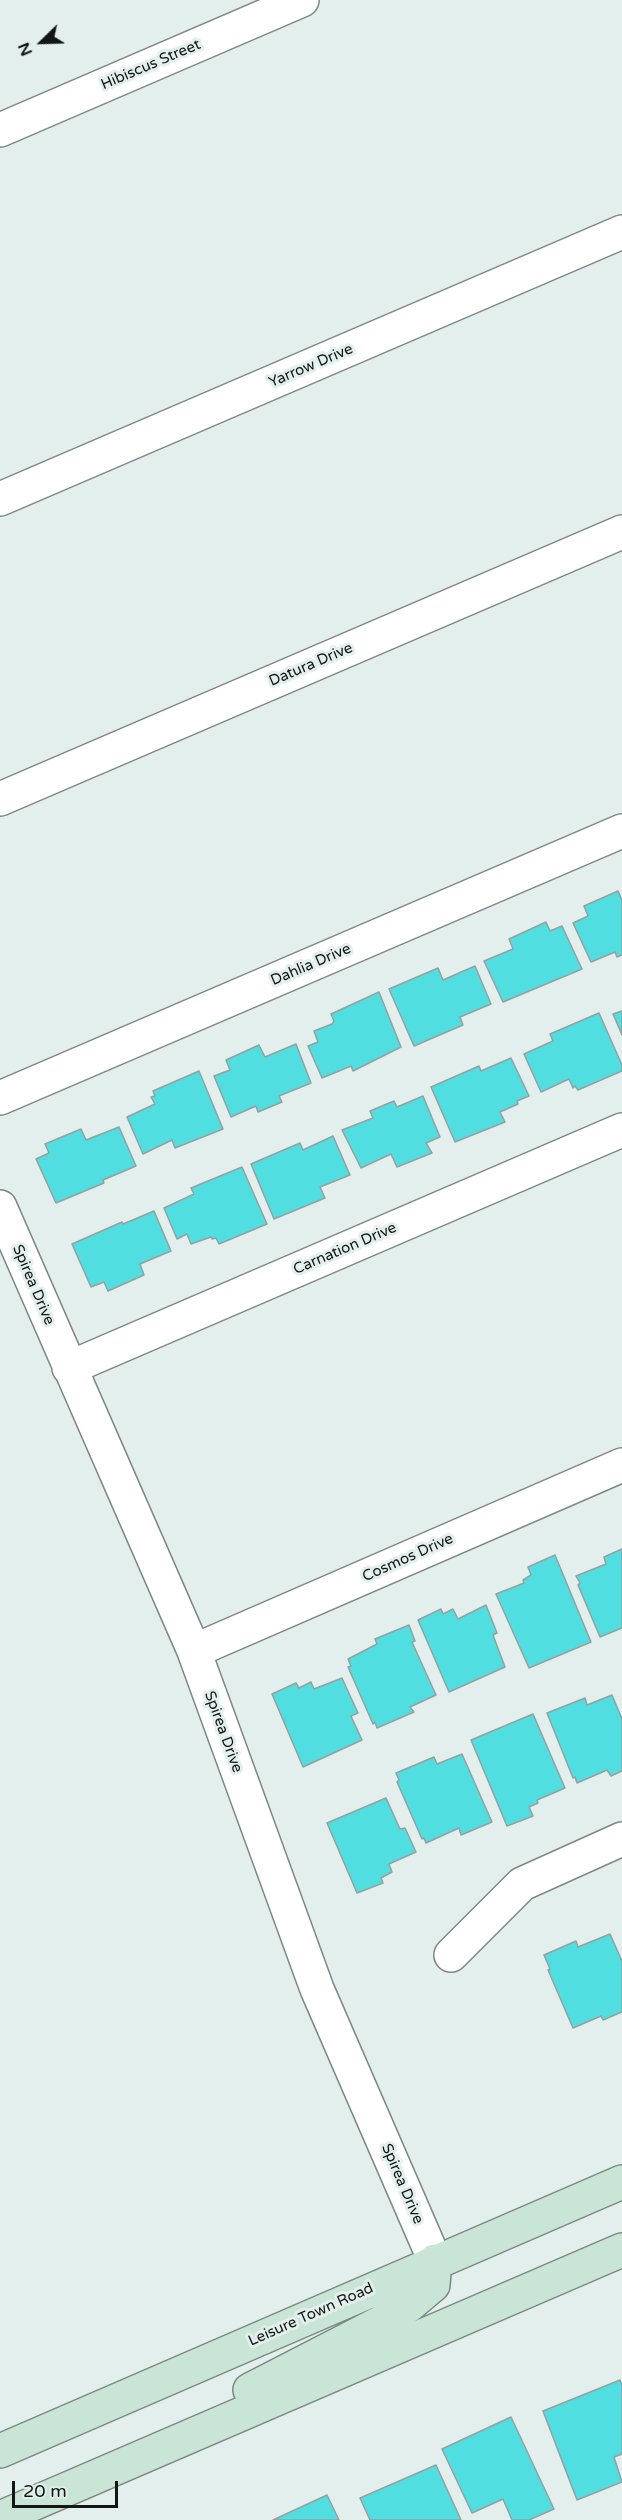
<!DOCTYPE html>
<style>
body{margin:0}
#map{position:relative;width:622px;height:2520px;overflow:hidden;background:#e3efec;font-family:"Varela Round",sans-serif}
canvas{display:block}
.north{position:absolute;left:12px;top:12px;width:60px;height:60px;-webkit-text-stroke:4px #e3efec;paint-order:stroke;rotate:247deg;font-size:16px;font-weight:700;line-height:24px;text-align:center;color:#121615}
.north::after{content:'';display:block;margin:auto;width:21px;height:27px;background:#121615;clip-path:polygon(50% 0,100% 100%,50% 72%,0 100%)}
.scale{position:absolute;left:12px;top:2481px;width:106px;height:27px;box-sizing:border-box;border:3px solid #121615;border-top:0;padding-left:8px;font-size:18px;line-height:21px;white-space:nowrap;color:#121615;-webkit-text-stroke:4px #e3efec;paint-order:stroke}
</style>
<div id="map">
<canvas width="622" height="2520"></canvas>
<div class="north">N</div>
<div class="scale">20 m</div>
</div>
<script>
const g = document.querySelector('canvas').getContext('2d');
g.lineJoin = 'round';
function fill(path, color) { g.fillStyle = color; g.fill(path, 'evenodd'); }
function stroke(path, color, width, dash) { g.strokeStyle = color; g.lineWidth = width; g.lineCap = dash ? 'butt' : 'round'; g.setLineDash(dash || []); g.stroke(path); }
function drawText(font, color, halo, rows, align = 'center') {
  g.font = font + ' "Varela Round",sans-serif'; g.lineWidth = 6; g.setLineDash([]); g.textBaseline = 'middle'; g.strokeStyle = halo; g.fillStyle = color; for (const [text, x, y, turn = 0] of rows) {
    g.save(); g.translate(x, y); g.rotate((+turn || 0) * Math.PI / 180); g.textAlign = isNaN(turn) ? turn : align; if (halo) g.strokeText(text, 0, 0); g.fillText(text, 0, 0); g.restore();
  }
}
const building = new Path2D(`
 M618 891 622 900V955L617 957 615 952 591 962 573 923 588 916 584 906Z
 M546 922 550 931 562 926 582 969 503 1002 484 961 513 949 509 939Z
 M475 966 491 1004 460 1017 463 1025 414 1046 389 989 438 968 443 980Z
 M379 992 401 1047 353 1071 351 1066 322 1078 308 1046 318 1042 314 1031 332 1024 334 1021 331 1014Z
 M622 1011V1035L613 1014Z
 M599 1013 622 1065V1071L578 1090 575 1086 573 1088 569 1079 541 1092 524 1054 553 1041 550 1034Z
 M296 1044 311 1083 279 1096 282 1102 258 1112 256 1106 231 1117 214 1076 230 1070 226 1060 259 1045 265 1057Z
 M511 1058 529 1096 517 1101 518 1104 500 1112 505 1122 455 1142 431 1087 479 1066 481 1071Z
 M199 1071 223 1129 175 1148 172 1140 143 1154 127 1117 155 1104 151 1097 155 1096 153 1091Z
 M423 1096 440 1137 426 1143 432 1153 397 1167 391 1154 361 1168 342 1130 373 1118 370 1111 394 1101 397 1107Z
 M119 1127 136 1166 103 1180 104 1183 56 1203 36 1159 49 1153 45 1144 81 1129 86 1140Z
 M333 1136 350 1175 320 1187 325 1198 274 1219 251 1164 300 1143 303 1150Z
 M242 1167 267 1224 219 1244 216 1238 212 1239 211 1237 191 1244 187 1234 177 1239 164 1208 194 1194 191 1188Z
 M154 1211 171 1251 140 1264 144 1275 108 1291 104 1282 91 1287 72 1244 122 1222 123 1224Z
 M622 1549V1628L600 1637 578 1585 580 1583 576 1576 606 1564 604 1557Z
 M555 1555 591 1642 529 1668 496 1594 524 1583 523 1580 531 1575 528 1567Z
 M486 1605 497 1633 493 1635 505 1667 449 1692 418 1620 441 1609 443 1614 453 1609 458 1619Z
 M409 1625 415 1641 412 1642 436 1695 410 1707 414 1712 377 1728 375 1722 373 1724 348 1667 351 1666 348 1659 377 1644 375 1639Z
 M342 1678 358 1713 351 1716 362 1740 303 1767 272 1694 296 1683 299 1688 311 1682 314 1689Z
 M612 1695 622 1719V1771L611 1776 607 1770 577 1783 575 1777 573 1778 547 1713 585 1698 587 1705Z
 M533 1714 565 1788 537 1800 538 1803 529 1807 533 1816 507 1826 471 1740Z
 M462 1754 492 1822 461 1835 459 1828 426 1843 424 1838 422 1839 397 1782 399 1780 396 1773 434 1757 437 1764Z
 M386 1798 400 1829 405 1828 416 1852 389 1864 392 1872 381 1878 383 1883 357 1893 327 1823Z
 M610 1934 622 1961V2012L603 2020 601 2016 573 2028 548 1970 550 1969 544 1955 576 1941 578 1947Z
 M620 2380 622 2385V2454L614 2457 622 2482 577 2500 543 2411Z
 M511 2417 554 2509 529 2520H512L503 2499 472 2513 442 2449Z
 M436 2465 461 2520H370L360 2498Z
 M327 2495 339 2520H273Z`);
fill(building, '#50dee1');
stroke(building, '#95a1a1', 1.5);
const minor = new Path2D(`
 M0 130 302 0
 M0 499 622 232
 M0 799 622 532
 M0 1098 622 831
 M0 1207 194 1651 317 1989 435 2261
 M69 1368 622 1130
 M194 1651 622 1465
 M451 1955 522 1884 622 1839`);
const secondary = new Path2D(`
 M250 2390 382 2322 408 2306 433 2285 435 2261
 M0 2451 622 2182
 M0 2518 622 2250`);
stroke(minor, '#7d8885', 36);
stroke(secondary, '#7d8885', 36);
stroke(minor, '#fff', 33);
stroke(secondary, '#c9e5d6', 33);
drawText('15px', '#121615', '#e3efec', [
 ["Hibiscus Street",151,65,-23],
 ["Yarrow Drive",311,366,-23],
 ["Datura Drive",311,665,-23],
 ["Dahlia Drive",311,965,-23],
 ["Carnation Drive",345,1249,-23],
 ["Spirea Drive",33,1285,67],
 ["Cosmos Drive",408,1558,-24],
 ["Spirea Drive",223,1732,70],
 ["Spirea Drive",402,2184,67],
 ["Leisure Town Road",311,2315,-24]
]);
</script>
